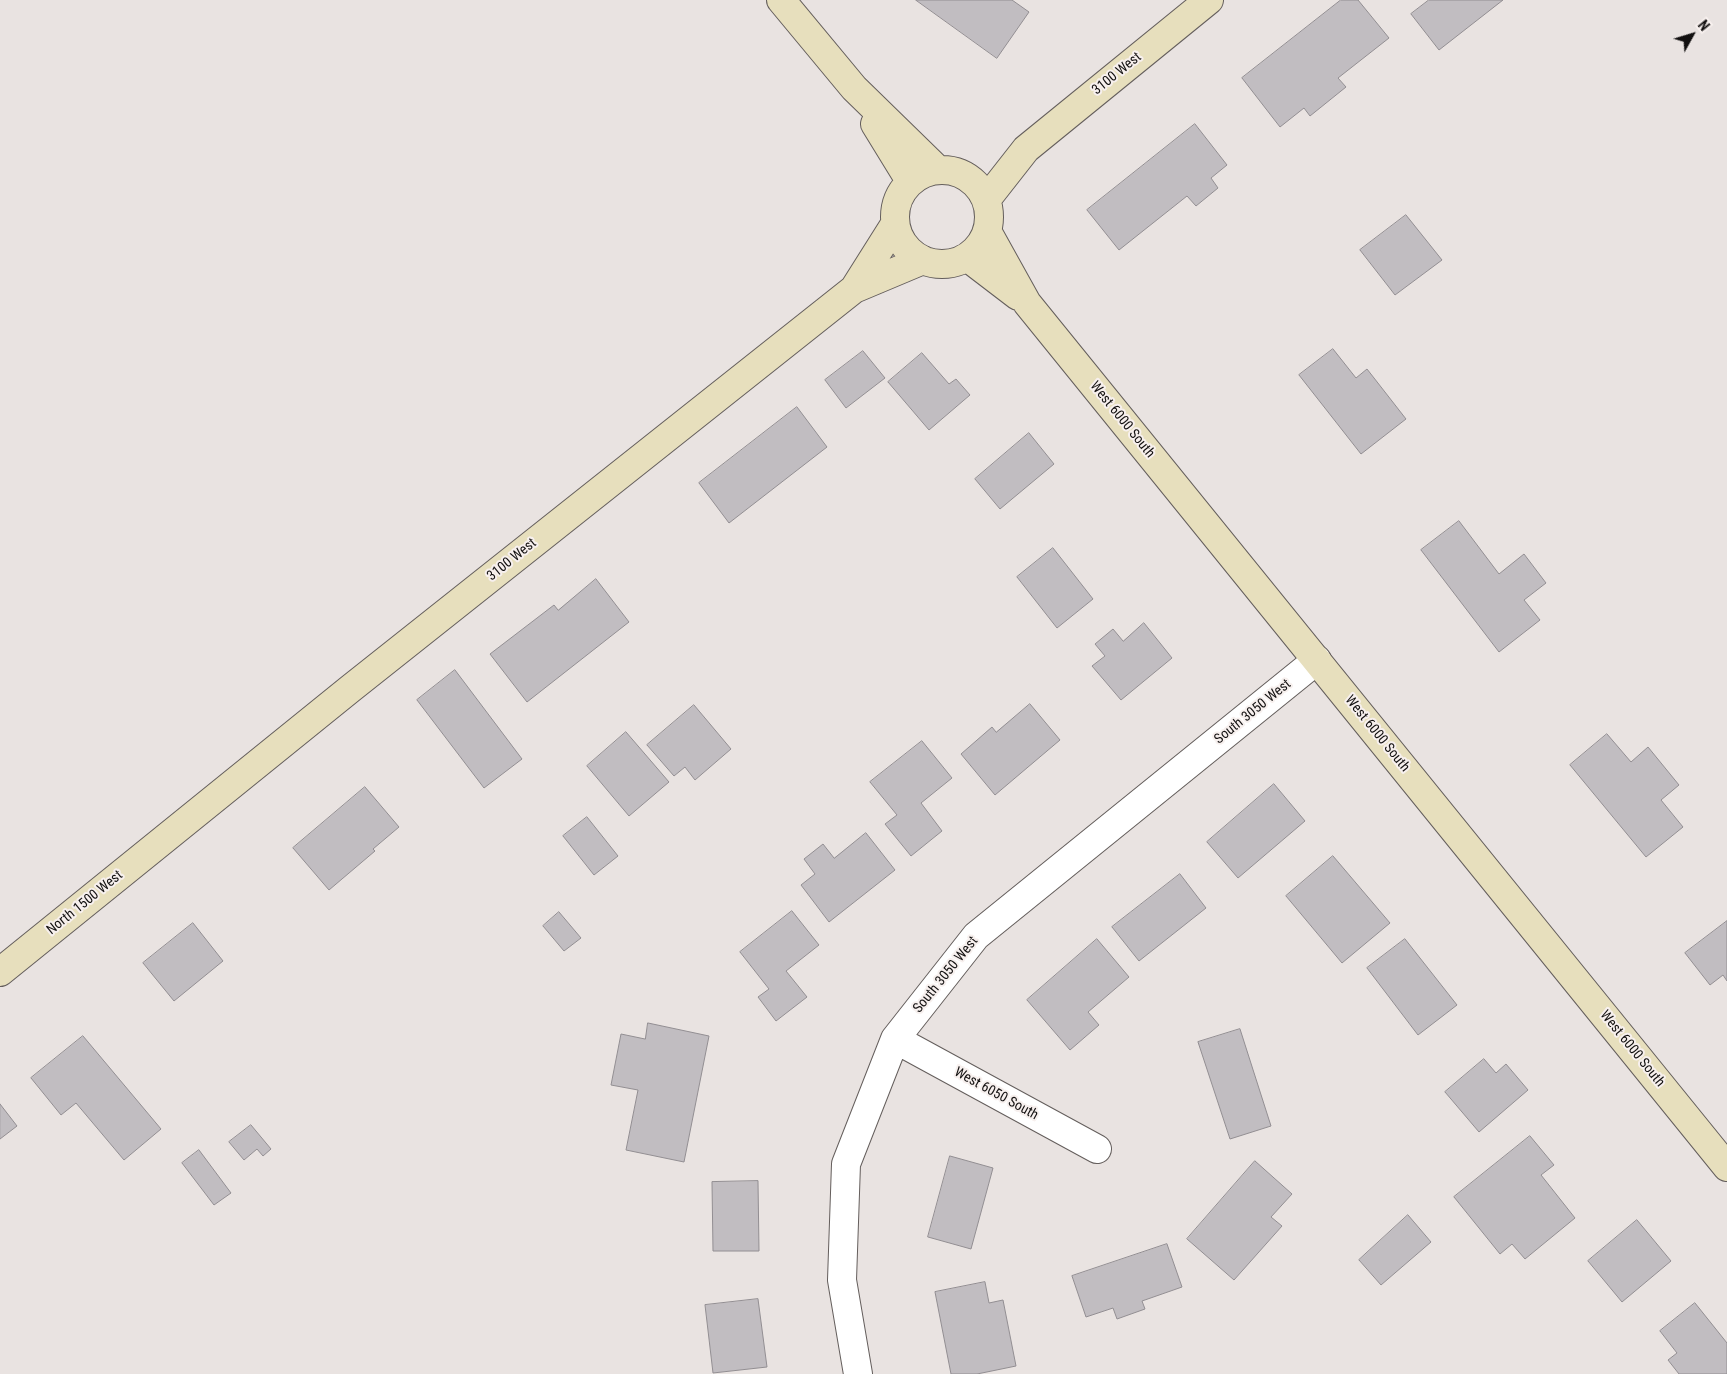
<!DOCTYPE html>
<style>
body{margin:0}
#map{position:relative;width:1727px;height:1374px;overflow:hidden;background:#e9e3e1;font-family:"Roboto Condensed",sans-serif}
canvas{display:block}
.north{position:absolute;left:1667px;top:10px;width:50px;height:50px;-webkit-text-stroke:4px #f7f0ee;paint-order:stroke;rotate:51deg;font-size:14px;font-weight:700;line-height:20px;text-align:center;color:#121010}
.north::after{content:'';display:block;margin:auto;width:18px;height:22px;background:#121010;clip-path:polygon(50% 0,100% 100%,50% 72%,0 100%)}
</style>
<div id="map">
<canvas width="1727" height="1374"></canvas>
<div class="north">N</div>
</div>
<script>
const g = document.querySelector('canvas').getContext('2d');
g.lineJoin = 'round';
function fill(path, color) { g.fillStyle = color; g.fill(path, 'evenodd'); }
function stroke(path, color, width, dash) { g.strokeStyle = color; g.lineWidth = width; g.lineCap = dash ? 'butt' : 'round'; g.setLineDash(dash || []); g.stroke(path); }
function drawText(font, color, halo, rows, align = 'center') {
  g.font = font + ' "Roboto Condensed",sans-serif'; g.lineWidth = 4; g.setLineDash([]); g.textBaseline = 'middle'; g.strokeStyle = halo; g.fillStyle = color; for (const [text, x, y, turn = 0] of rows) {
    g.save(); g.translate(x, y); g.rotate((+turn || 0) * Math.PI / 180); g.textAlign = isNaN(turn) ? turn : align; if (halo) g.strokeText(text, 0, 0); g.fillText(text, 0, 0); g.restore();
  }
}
const building = new Path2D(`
 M916 0H1012L1029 12 997 58Z
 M1341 0H1358L1389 38 1338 78 1346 87 1310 116 1304 108 1280 127 1242 78Z
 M1429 0H1503L1439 50 1411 14Z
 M1195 124 1227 165 1211 178 1218 188 1196 206 1187 196 1119 250 1087 210Z
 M1406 215 1442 260 1395 295 1360 250Z
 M1333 349 1356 378 1367 369 1406 419 1361 454 1299 375Z
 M863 351 885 378 846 408 825 380Z
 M922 353 949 384 956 379 970 395 929 430 888 382Z
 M797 407 827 447 729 523 699 483Z
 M1029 433 1054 464 1000 509 975 479Z
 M1459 521 1499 574 1524 554 1546 583 1524 600 1540 620 1499 652 1421 550Z
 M1053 548 1093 599 1057 628 1017 577Z
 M596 579 629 622 527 702 490 654 554 605 558 610Z
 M1144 623 1172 658 1121 700 1092 666 1105 656 1095 644 1113 629 1123 641Z
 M455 670 522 759 484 788 417 700Z
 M1030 704 1060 740 995 795 961 754 992 727 996 732Z
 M694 705 731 749 695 780 685 767 674 776 647 745Z
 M626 732 669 782 629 816 587 766Z
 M1607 734 1631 762 1648 747 1679 785 1661 800 1683 827 1646 857 1570 765Z
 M922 741 952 778 921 803 942 831 911 856 885 824 897 815 870 782Z
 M1274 784 1305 821 1238 878 1207 842Z
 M365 787 399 827 373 849 375 851 329 890 293 848Z
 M587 817 618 856 594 875 563 836Z
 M866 833 895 870 829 922 801 885 815 874 804 859 823 844 834 858Z
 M1333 856 1390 923 1342 963 1286 896Z
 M1180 874 1206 908 1139 961 1112 927Z
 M792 911 819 945 786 971 807 997 776 1021 758 997 769 989 740 952Z
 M559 912 581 938 564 951 543 926Z
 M1727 921V981L1723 975 1710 985 1685 953Z
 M193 923 223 961 174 1001 143 963Z
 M1097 939 1129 977 1088 1012 1099 1025 1070 1050 1027 1000Z
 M1405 939 1457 1005 1418 1035 1367 968Z
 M648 1023 709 1036 684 1162 626 1150 638 1090 611 1085 621 1034 645 1039Z
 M1240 1029 1271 1126 1230 1139 1198 1042Z
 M83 1036 161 1129 124 1160 76 1103 61 1115 31 1078Z
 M1484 1059 1496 1073 1506 1064 1528 1090 1479 1132 1445 1092Z
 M0 1104 17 1126 0 1139Z
 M251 1125 271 1149 263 1156 257 1149 244 1160 229 1142Z
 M1530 1136 1554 1165 1541 1175 1575 1218 1525 1259 1512 1244 1500 1254 1454 1197Z
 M199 1150 231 1193 214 1205 182 1163Z
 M950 1156 993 1168 971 1249 928 1237Z
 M1255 1161 1292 1194 1271 1217 1282 1226 1234 1280 1187 1239Z
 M758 1181 759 1251H713L712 1182Z
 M1408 1215 1431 1242 1381 1285 1359 1260Z
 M1637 1220 1671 1261 1622 1302 1588 1261Z
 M1167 1244 1182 1287 1142 1301 1145 1309 1117 1319 1113 1308 1086 1317 1072 1276Z
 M985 1282 989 1303 1003 1300 1016 1366 977 1374H951L935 1292Z
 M758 1299 767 1367 713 1373 705 1305Z
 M1695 1303 1727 1343V1374H1679L1668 1360 1677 1353 1660 1331Z`);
fill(building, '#c1bdc1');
stroke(building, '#928e92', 1);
const street = new Path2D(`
 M895 1039 1097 1149
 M858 1374 842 1280 846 1164 895 1039 976 936 1317 660`);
const secondary = new Path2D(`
 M781 0 854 88 937 169
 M875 124 910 181
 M895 217a47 47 0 1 1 94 0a47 47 0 1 1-94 0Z
 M986 200 1026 149 1209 0
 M987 231 1027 303 1727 1167
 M967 257 1018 296
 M854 289 895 224
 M0 972 350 689 854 289 923 260`);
stroke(street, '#645e5c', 30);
stroke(secondary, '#645e5c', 30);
stroke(street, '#fff', 28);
stroke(secondary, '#e7dfbd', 28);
drawText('14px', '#121010', '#f7f0ee', [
 ["3100 West",1117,74,-39],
 ["West 6000 South",1122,420,51],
 ["3100 West",512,560,-39],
 ["South 3050 West",1253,712,-39],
 ["West 6000 South",1377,734,51],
 ["North 1500 West",85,903,-39],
 ["South 3050 West",946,975,-51],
 ["West 6000 South",1632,1049,51],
 ["West 6050 South",996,1094,29]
]);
</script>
